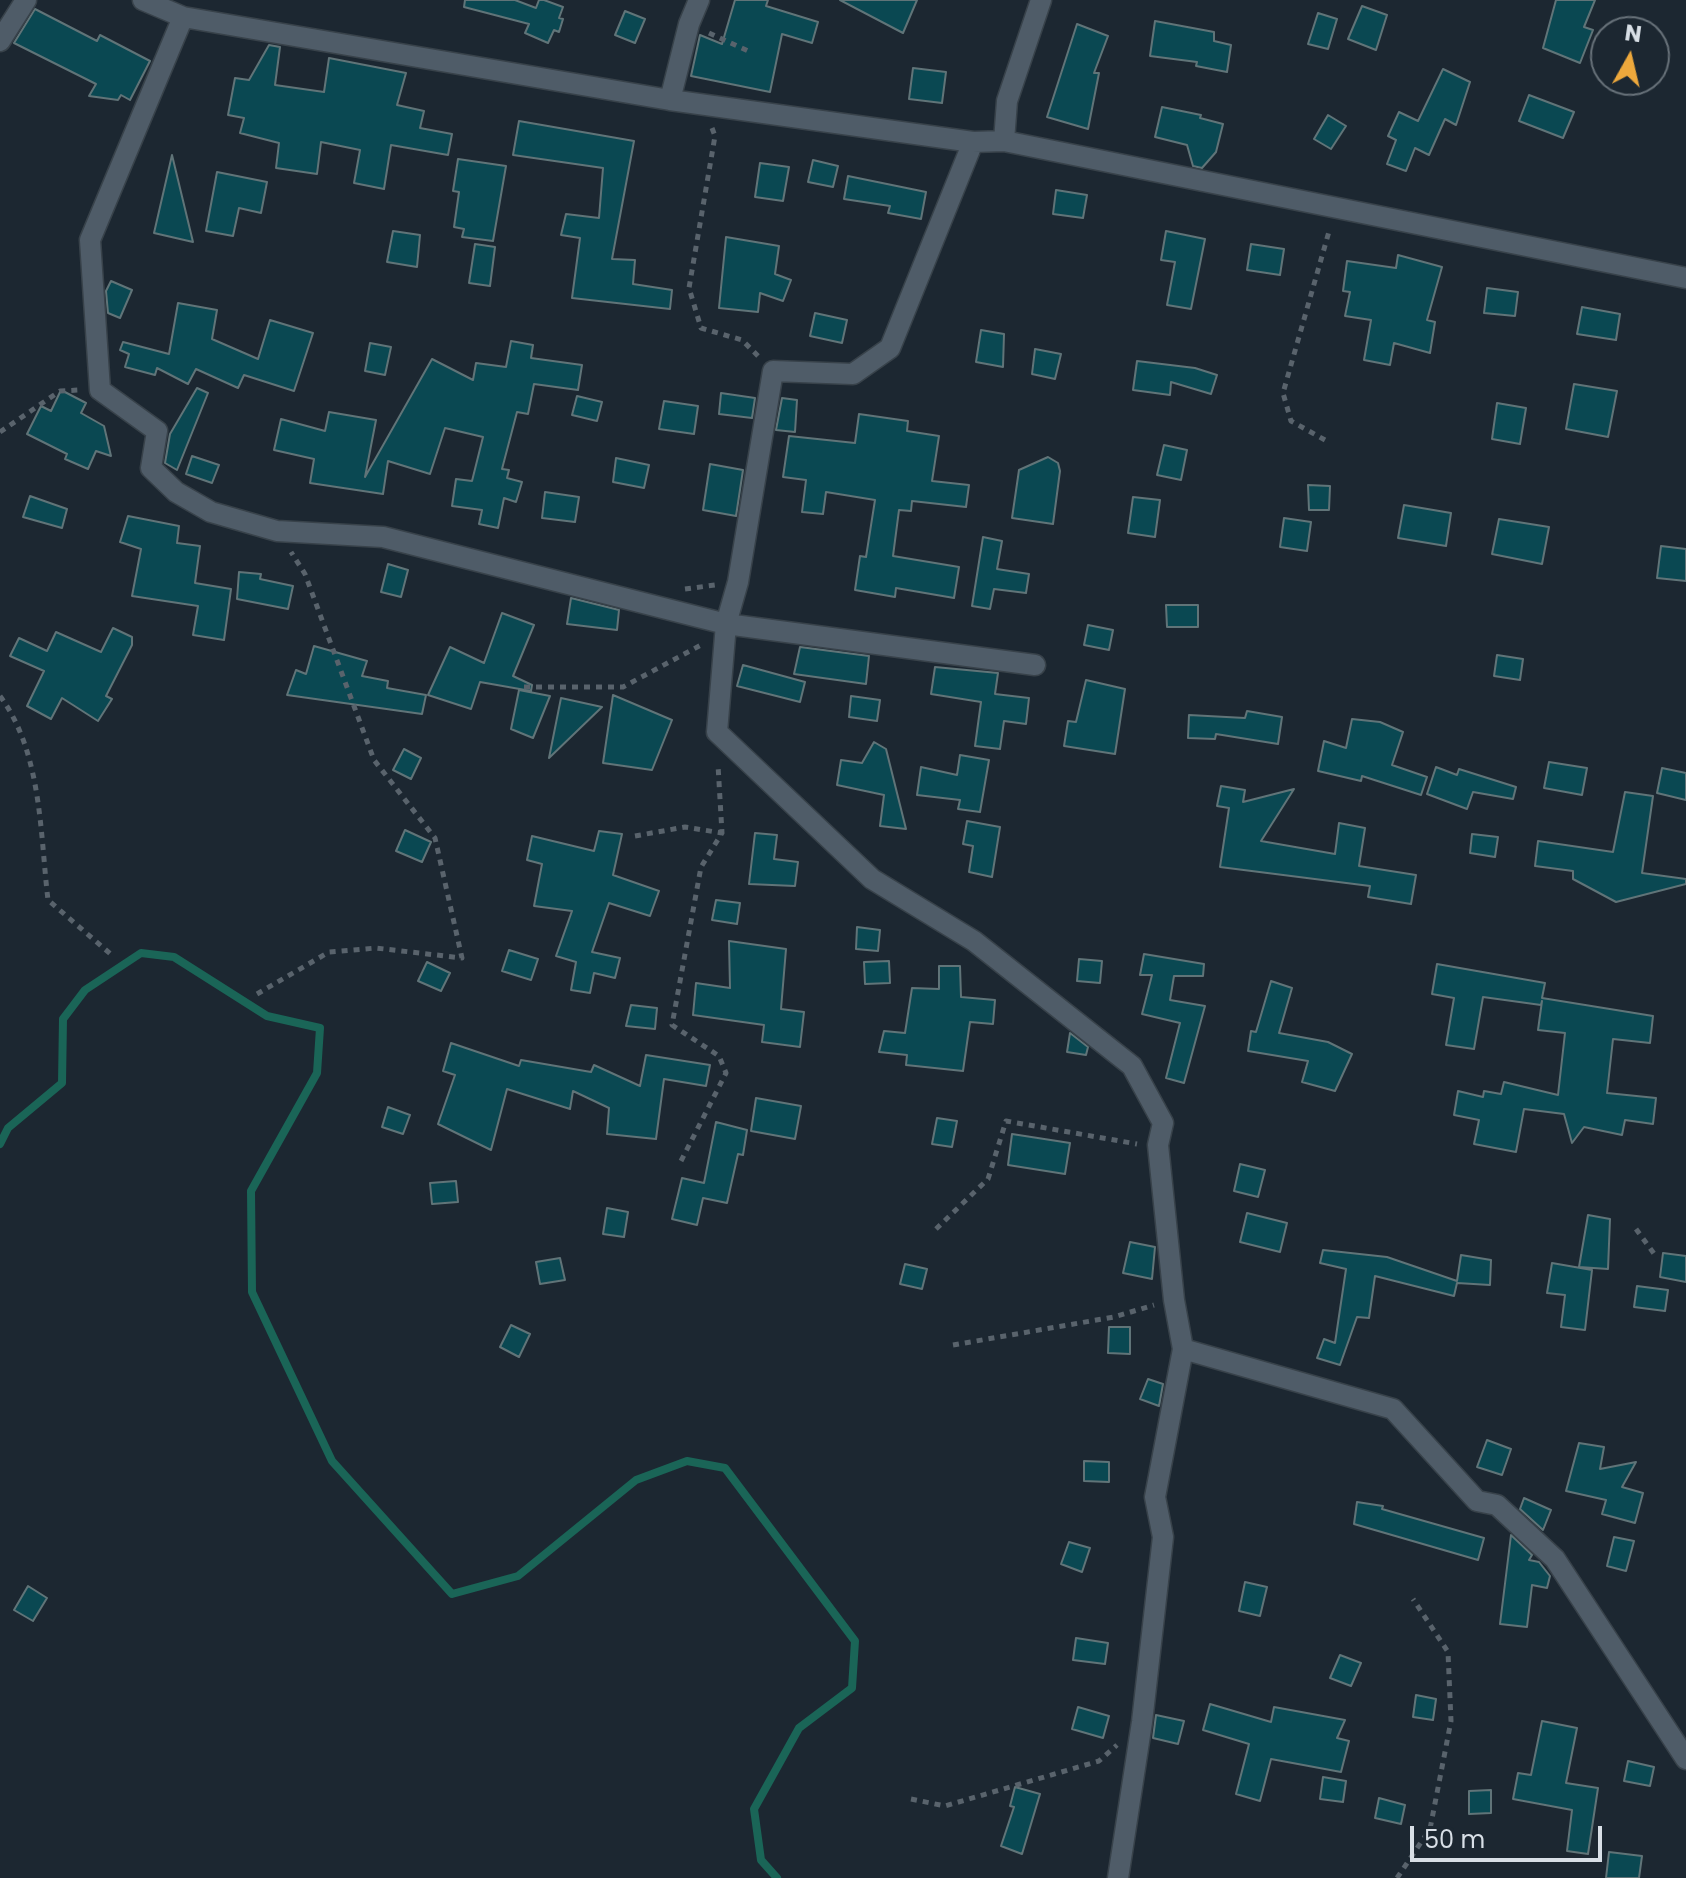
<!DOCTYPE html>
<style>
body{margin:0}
#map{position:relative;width:1686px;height:1878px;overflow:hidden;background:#1c2731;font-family:Poppins,sans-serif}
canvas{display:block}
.north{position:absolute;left:1590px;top:16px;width:80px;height:80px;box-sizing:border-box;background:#1c2731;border:2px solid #677179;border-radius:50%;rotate:8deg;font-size:22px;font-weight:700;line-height:32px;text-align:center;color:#d8dfe6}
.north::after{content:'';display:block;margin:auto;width:28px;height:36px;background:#eda83c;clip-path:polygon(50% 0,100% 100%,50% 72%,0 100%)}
.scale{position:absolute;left:1410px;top:1826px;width:192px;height:36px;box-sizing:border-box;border:4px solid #d8dfe6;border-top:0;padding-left:10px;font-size:24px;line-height:28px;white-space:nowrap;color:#d8dfe6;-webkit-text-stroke:6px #1c2731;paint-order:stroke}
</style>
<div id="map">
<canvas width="1686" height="1878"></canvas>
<div class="north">N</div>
<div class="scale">50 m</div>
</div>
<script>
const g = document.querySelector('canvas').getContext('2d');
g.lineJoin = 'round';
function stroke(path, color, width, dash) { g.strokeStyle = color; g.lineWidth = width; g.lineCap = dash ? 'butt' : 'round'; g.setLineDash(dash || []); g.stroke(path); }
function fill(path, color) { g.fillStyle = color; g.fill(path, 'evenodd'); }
stroke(new Path2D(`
 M0 1144 8 1128 62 1083 63 1019 85 990 141 953 174 957 267 1016 320 1028 317 1073 251 1191 252 1292 332 1461 452 1594 518 1576 636 1480 687 1461 725 1468 855 1641 852 1688 799 1728 754 1809 761 1860 777 1878`), '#1a6557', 8);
const building = new Path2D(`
 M465 0H515L536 8 539 0H544L563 7 559 18 563 19 559 32 554 30 548 43 525 33 529 24 464 7Z
 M735 0H768L766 6 818 22 812 43 782 34 770 92 691 76 700 35 722 44Z
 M840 0H917L903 33Z
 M1556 0H1595L1584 27 1593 30 1580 63 1543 48Z
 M1362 6 1387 15 1376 50 1348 39Z
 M35 9 97 41 100 35 150 61 130 100 121 95 118 100 89 96 96 84 14 43Z
 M625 11 645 19 635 43 615 35Z
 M1318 13 1337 19 1328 49 1308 44Z
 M1155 21 1214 32V41L1231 45 1227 72 1196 66 1197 62 1150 56Z
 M1077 24 1108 36 1094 73H1099L1088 129 1047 117Z
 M269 45 280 47 275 85 324 92 329 58 406 73 397 105 424 111 420 128 452 134 448 155 391 145 384 189 354 183 360 150 321 142 317 174 276 168 279 143 240 133 244 118 228 115 235 78 249 80Z
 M913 68 946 72 942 103 909 99Z
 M1443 69 1470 82 1456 125 1445 119 1429 155 1415 148 1406 171 1387 164 1396 140 1388 136 1399 112 1418 121Z
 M1529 95 1574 112 1563 138 1519 121Z
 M1162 107 1201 115 1200 118 1223 124 1216 152 1202 168 1193 166 1187 145 1155 137Z
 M1328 115 1346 126 1331 149 1314 139Z
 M519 121 634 141 612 259 635 260 633 284 672 290 670 309 572 298 580 238 561 235 566 214 599 218 603 168 513 155Z
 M172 155 193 242 154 233Z
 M458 159 506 166 493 241 462 237 464 229 454 227 459 192 453 191Z
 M813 160 838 166 833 187 808 182Z
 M760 163 789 167 783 201 755 197Z
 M217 172 267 182 261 213 239 208 233 236 206 231Z
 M848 176 926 192 921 219 888 213 890 206 844 199Z
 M1056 190 1087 195 1083 218 1053 214Z
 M393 231 420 235 417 267 387 262Z
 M1166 231 1205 239 1191 309 1167 305 1175 262 1161 260Z
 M726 237 779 246 775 274 791 280 783 301 760 293 758 312 719 308Z
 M475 244 495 247 490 286 469 283Z
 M1251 244 1284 249 1280 275 1247 270Z
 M1398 255 1442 267 1427 320 1435 322 1430 353 1394 343 1390 365 1364 360 1371 320 1345 316 1350 292 1343 291 1347 261 1396 268Z
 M111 281 132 290 120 318 108 313 106 291Z
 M1487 288 1518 292 1515 316 1484 313Z
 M178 303 217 310 212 339 258 359 270 320 313 333 294 391 244 375 238 388 196 369 188 384 157 368 155 375 125 367 129 354 120 350 123 342 169 354Z
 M1582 307 1620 314 1616 340 1577 334Z
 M815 313 847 320 842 343 810 336Z
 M981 330 1004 334 1003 367 976 362Z
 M511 341 533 345 531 358 582 365 578 390 534 384 528 414 517 412 502 469 509 470 507 478 522 482 516 502 504 498 498 528 479 524 482 510 452 506 456 479 472 481 483 437 445 428 430 474 388 461 383 494 310 483 314 459 274 450 281 419 325 431 329 412 376 420 365 477 432 359 473 380 476 363 506 367Z
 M370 343 391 347 385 375 365 371Z
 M1035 349 1061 354 1055 379 1032 374Z
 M1137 361 1195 368 1217 375 1211 394 1171 382 1170 395 1133 390Z
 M1574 384 1617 391 1608 437 1566 429Z
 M197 388 208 393 177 470 165 463 170 434Z
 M61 390 86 403 81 413 104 426 111 456 96 451 88 469 65 459 67 454 27 434 41 406 51 411Z
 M721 393 755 398 752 418 719 414Z
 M577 396 602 402 597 421 572 415Z
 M782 398 797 400 795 432 776 430Z
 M664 401 698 406 694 434 659 429Z
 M1497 403 1526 408 1520 444 1492 439Z
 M859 414 908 421 907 431 939 436 932 481 969 485 966 507 912 501 911 511 899 510 893 556 959 567 954 598 896 588 895 597 855 590 860 556 866 557 875 500 826 492 823 514 802 512 806 480 783 477 789 436 855 443Z
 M1164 445 1187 450 1181 480 1157 475Z
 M192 456 219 465 212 483 186 474Z
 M1048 457 1058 463 1060 471 1053 524 1012 518 1019 470Z
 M616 458 649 465 644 488 613 482Z
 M710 464 743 470 736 516 703 510Z
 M1308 485 1330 486 1329 510H1309Z
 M545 492 579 497 575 522 542 518Z
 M30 496 67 509 62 528 23 517Z
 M1133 497 1160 500 1155 537 1128 533Z
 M1404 505 1451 513 1446 546 1398 538Z
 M128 516 179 526 177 543 200 546 195 583 231 589 224 640 193 635 198 606 132 596 141 549 120 542Z
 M1284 518 1311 522 1307 551 1280 547Z
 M1499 519 1549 527 1542 564 1492 554Z
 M983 537 1002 541 997 569 1029 574 1026 593 994 589 990 609 972 606Z
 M1661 546 1686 549V581L1657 578Z
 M388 564 408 570 401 597 381 592Z
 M239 572 261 574 260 579 293 586 288 609 237 599Z
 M571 598 619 610 617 630 567 624Z
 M1166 605H1198V627H1167Z
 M502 613 534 625 513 676 532 685 531 691 480 682 471 709 428 695 450 647 484 663Z
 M1088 625 1113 630 1109 650 1084 645Z
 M113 628 132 637V645L106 696 112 699 98 721 62 698 51 719 27 706 44 671 10 656 19 638 47 651 56 632 101 652Z
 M314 646 367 661 362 676 388 681 387 688 426 695 422 714 287 695 296 670 306 674Z
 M800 647 869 656 866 684 794 674Z
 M1497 655 1523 659 1520 680 1494 676Z
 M743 665 805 682 800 702 737 686Z
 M935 667 998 673 995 694 1029 698 1026 724 1004 721 1000 749 975 746 981 702 931 694Z
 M1086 680 1125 689 1115 754 1064 746 1068 721 1076 722Z
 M519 690 550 696 533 738 511 729Z
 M613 695 672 720 652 770 603 763Z
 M851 696 880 700 877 721 849 717Z
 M561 698 602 707 549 758Z
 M1247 711 1282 717 1278 744 1216 734 1215 739 1188 738 1189 715 1245 718Z
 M1352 719 1380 722 1403 732 1392 765 1427 777 1421 795 1362 776 1361 781 1318 771 1324 741 1346 748Z
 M874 742 886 749 906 829 880 826 884 795 837 785 841 760 862 763Z
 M404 749 421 758 411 779 393 770Z
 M960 755 989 760 980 812 958 809 960 800 917 795 921 767 957 775Z
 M1549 762 1587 768 1582 795 1544 788Z
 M1436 767 1457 775 1459 769 1516 787 1513 799 1473 792 1467 809 1427 794Z
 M1662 768 1686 773V800L1657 793Z
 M1221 786 1245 790 1243 802 1294 789 1261 841 1335 854 1339 823 1365 828 1359 866 1416 875 1411 904 1368 897 1370 886 1220 867 1229 808 1217 806Z
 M1625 792 1653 796 1642 873 1686 879V884L1616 902 1573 879V871L1535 866 1538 841 1613 852Z
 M967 821 1000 827 992 877 969 872 973 846 963 844Z
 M405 830 431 842 422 862 396 851Z
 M599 831 622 834 613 875 659 891 650 916 609 903 592 952 620 958 615 978 594 973 590 993 571 990 576 962 556 956 572 911 534 906 542 864 527 860 532 836 594 851Z
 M755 833 777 835 774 859 798 862 795 886 749 884Z
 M1472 834 1498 837 1495 857 1470 853Z
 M716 900 740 903 737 924 712 920Z
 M857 927 880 930 878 951 856 949Z
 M729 941 786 949 781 1009 804 1012 800 1047 762 1042 764 1025 693 1015 696 983 730 988Z
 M509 950 538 959 531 980 502 971Z
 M1144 954 1204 964 1203 976H1174L1170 1000 1205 1006 1184 1083 1166 1078 1180 1023 1142 1014 1152 975H1140Z
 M1079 959 1102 961 1100 983 1077 981Z
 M889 961 890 983 865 984 864 962Z
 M427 962 450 973 441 991 418 981Z
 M1437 964 1545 983 1542 998 1653 1016 1650 1043 1613 1039 1607 1093 1656 1098 1653 1124 1625 1120 1622 1135 1584 1127 1572 1143 1564 1114 1524 1109 1516 1152 1474 1144 1479 1120 1454 1115 1458 1091 1483 1097 1484 1091 1501 1094 1504 1082 1558 1095 1565 1033 1538 1030 1542 1001 1541 1005 1483 997 1474 1049 1446 1045 1454 998 1432 994Z
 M939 966H960L961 997 995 1000 993 1024 970 1022 963 1071 906 1065 907 1055 879 1052 884 1031 905 1033 912 988 939 989Z
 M1271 981 1292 988 1279 1033 1328 1042 1352 1054 1335 1091 1302 1082 1308 1061 1248 1051 1251 1031 1256 1032Z
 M631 1005 657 1008 655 1029 626 1026Z
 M1070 1033 1088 1047 1086 1055 1067 1052Z
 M451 1043 519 1066 521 1060 591 1072 594 1065 640 1086 646 1055 710 1065 706 1086 664 1079 656 1139 607 1134 609 1108 573 1091 570 1109 507 1089 491 1150 438 1124 455 1075 443 1071Z
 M756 1098 801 1106 795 1139 751 1131Z
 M388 1107 410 1115 403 1134 382 1127Z
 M937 1118 957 1121 952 1147 932 1144Z
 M716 1122 747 1130 743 1155 738 1154 727 1203 703 1198 697 1225 672 1219 682 1178 704 1183Z
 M1012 1134 1070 1143 1065 1174 1008 1165Z
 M1240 1164 1265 1170 1258 1197 1234 1191Z
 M456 1181 458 1202 432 1204 430 1183Z
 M607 1208 628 1212 624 1237 603 1234Z
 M1247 1213 1287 1223 1280 1252 1240 1242Z
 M1588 1215 1610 1219 1608 1269 1579 1267Z
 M1130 1242 1155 1247 1152 1279 1123 1273Z
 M1323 1250 1387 1257 1457 1281 1461 1255 1491 1260 1490 1285 1457 1283 1454 1296 1375 1276 1369 1318 1357 1317 1340 1365 1317 1358 1324 1339 1335 1343 1346 1269 1320 1263Z
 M1663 1253 1686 1256V1282L1660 1277Z
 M560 1258 565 1280 540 1284 536 1262Z
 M1552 1263 1592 1270 1585 1330 1561 1327 1565 1295 1547 1293Z
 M905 1264 927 1269 922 1289 900 1284Z
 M1637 1286 1668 1290 1665 1311 1634 1307Z
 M511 1325 530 1334 519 1357 500 1347Z
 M1109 1327H1130V1354L1108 1353Z
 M1148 1379 1163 1384 1159 1406 1140 1399Z
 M1487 1440 1511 1449 1502 1475 1477 1467Z
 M1579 1443 1604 1447 1600 1469 1636 1462 1622 1487 1643 1493 1635 1523 1602 1514 1606 1500 1566 1491Z
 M1084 1461 1109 1462V1482L1084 1481Z
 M1524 1498 1551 1510 1543 1530 1520 1509Z
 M1357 1502 1383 1506 1382 1509 1484 1538 1478 1560 1354 1524Z
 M1511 1535 1532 1555 1529 1560 1539 1562 1550 1576 1547 1588 1532 1585 1527 1627 1500 1624Z
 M1614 1537 1634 1541 1626 1571 1607 1566Z
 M1069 1542 1090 1548 1082 1572 1061 1564Z
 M1245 1582 1267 1587 1260 1616 1239 1611Z
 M28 1586 47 1598 33 1621 14 1610Z
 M1076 1638 1108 1643 1105 1664 1073 1660Z
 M1340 1655 1361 1663 1351 1686 1330 1678Z
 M1416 1695 1436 1699 1433 1720 1413 1717Z
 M1210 1704 1271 1722 1274 1707 1345 1720 1337 1738 1349 1741 1341 1772 1271 1759 1260 1801 1236 1794 1249 1744 1203 1730Z
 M1078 1707 1109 1716 1103 1738 1072 1729Z
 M1156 1715 1184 1721 1178 1744 1153 1738Z
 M1542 1721 1577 1728 1566 1783 1598 1788 1588 1854 1567 1851 1572 1810 1513 1799 1518 1773 1531 1775Z
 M1628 1761 1654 1767 1650 1786 1624 1781Z
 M1323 1777 1346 1781 1343 1802 1320 1799Z
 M1015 1787 1040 1794 1022 1854 1001 1846 1014 1807 1010 1806Z
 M1491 1790V1813L1469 1814V1791Z
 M1379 1798 1405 1805 1401 1824 1375 1818Z
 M1609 1852 1642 1856 1639 1878H1606Z`);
fill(building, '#0a4852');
stroke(building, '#607478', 2);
const street = new Path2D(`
 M143 0 183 17 670 100 973 142 1004 141 1686 278
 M183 17 90 240 100 390 157 431 151 468 176 492 211 512 277 531 383 537 726 624 1035 665
 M0 41 26 0
 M670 100 689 24 699 0
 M1004 141 1007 101 1041 0
 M973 142 890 348 853 374 773 371 738 582 726 624 717 732 872 879 974 941 1132 1066 1163 1123 1158 1145 1174 1300 1183 1349 1393 1409 1477 1501 1497 1505 1555 1559 1686 1759
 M1118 1878 1142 1722 1163 1537 1155 1497 1183 1349`);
stroke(street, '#38424a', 23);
stroke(new Path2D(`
 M709 33 748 51
 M712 128 715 136 689 288 701 328 742 340 758 356
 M0 432 60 391 79 390
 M1325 440 1291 421 1283 393 1330 228
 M685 589 715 585
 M524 687H623L701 645
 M0 696C42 753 40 833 48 900L114 957
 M635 836 685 827 722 833
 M257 994 329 952 376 948 462 958 435 838 374 760 305 574 291 552
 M681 1161 726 1073 719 1056 672 1025 701 867 722 833 718 765
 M936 1229 988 1179 1006 1121 1137 1144
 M1636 1229 1655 1255
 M953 1345 1114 1317 1154 1305
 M911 1799 945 1806 1099 1761 1117 1745
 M1397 1878 1430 1829 1451 1721 1448 1652 1413 1599`), '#59636c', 5, [6, 6]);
stroke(street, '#4f5c68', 20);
</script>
